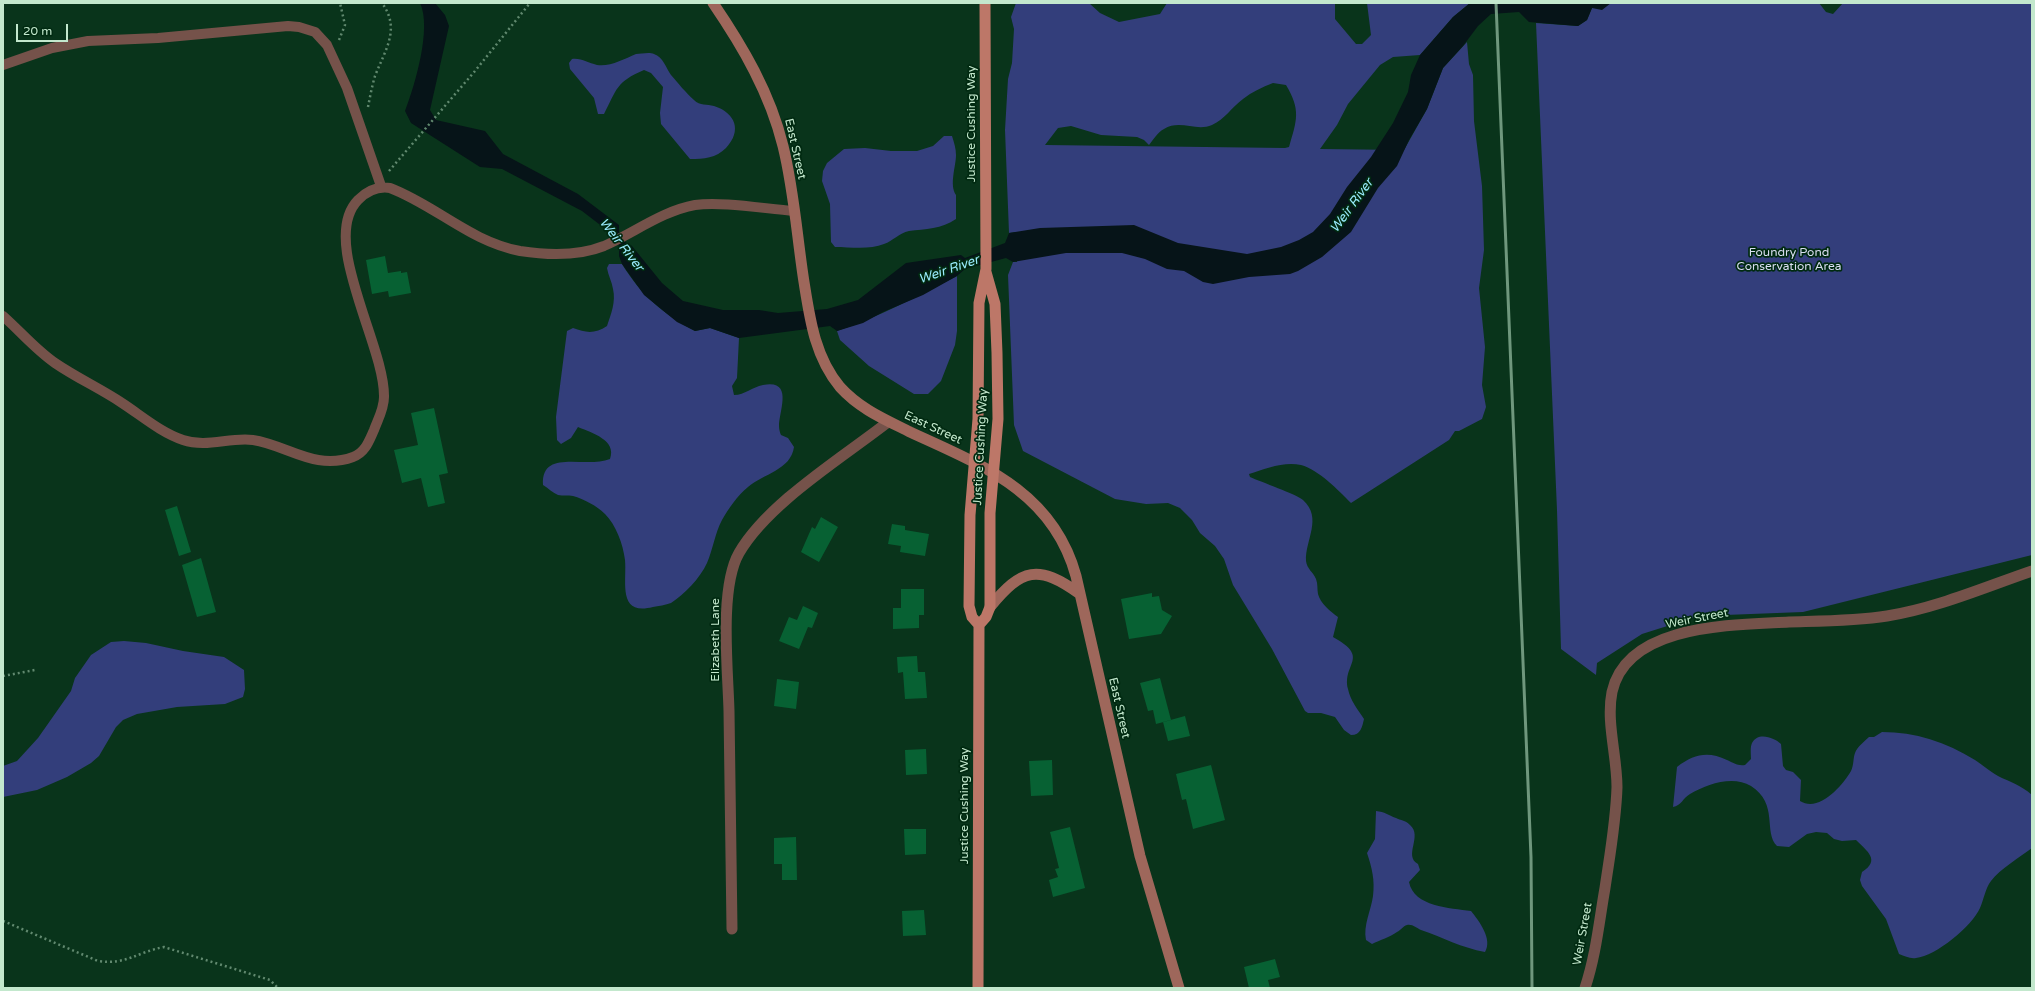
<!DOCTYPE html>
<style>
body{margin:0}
#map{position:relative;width:2035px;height:991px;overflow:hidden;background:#09341b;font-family:"Varela Round",sans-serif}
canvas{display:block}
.frame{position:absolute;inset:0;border:4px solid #c3e8cd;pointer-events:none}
.scale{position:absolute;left:16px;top:24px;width:52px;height:18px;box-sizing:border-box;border:2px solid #c3e8cd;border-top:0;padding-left:5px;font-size:12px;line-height:14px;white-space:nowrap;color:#c3e8cd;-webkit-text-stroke:3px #002a11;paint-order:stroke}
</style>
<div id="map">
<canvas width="2035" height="991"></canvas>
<div class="frame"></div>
<div class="scale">20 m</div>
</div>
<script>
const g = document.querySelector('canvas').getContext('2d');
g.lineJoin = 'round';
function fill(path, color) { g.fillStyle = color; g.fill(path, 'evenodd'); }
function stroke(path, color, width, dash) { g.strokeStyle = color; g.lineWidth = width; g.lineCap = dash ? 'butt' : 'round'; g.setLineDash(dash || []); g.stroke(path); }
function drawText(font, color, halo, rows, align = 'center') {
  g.font = font + ' "Varela Round",sans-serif'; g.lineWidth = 3.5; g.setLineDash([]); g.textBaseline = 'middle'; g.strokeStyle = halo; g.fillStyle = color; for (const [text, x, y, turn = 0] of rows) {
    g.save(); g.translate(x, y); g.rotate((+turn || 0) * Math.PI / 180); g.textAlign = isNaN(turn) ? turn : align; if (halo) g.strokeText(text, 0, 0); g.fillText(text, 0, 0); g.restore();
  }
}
fill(new Path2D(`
 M1016 3H1089L1100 13 1119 22 1160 14 1167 3H1335V19L1356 44H1362L1371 35 1367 3H1470L1453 17 1420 55 1393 57 1380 65 1348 104 1337 125 1320 149 1404 150 1427 109 1443 68 1467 42 1469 64 1473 75 1474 121 1482 186 1484 250 1479 288 1485 347 1482 385 1486 407 1482 419 1459 431H1455L1449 440 1351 503C1338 490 1319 470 1301 465 1284 461 1265 469 1249 474L1250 477C1261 482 1296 494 1303 500 1323 518 1305 540 1306 561 1307 569 1313 572 1316 579 1318 584 1317 589 1318 594 1320 603 1331 612 1338 617L1333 637C1371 658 1342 663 1348 689 1350 700 1358 710 1364 719 1362 727 1361 735 1351 735L1344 730 1335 717 1321 713H1308L1305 711 1272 649 1233 585 1224 559 1215 546 1200 533 1192 520 1180 508 1168 503 1146 504 1115 499 1023 451 1014 425 1008 275 1013 262H1017V232L1009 233 1005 130 1008 79 1012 63 1014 29 1011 17ZM1273 83 1286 85C1301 110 1297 120 1289 147L1285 148 1045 145 1058 128 1071 126 1101 135 1137 137 1144 140 1149 145C1153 140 1158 132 1164 129 1180 119 1196 132 1212 125 1225 119 1231 108 1243 99 1252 92 1262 87 1273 83Z
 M1611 3H1819L1826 12 1833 14 1843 3H2032V555L1803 612 1699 616 1642 634 1597 663 1596 675 1561 649 1557 510 1536 23 1578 26 1587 20 1592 8Z
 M636 54C641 54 649 52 654 54 663 57 666 68 671 75 678 83 686 93 694 100 700 106 707 104 714 106 736 113 742 131 726 148 716 158 704 159 690 159L661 124 660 113 663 87 651 73 644 70C616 82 617 89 604 114H598L594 98 570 69 569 63 572 59C582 58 588 63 597 65 610 67 624 59 636 54Z
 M944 136H952C954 142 956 149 956 155 956 166 949 185 956 195V219C942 229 925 229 909 231 899 233 893 241 884 244 870 250 850 247 835 247L831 242 830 204 822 181 823 171 827 163 844 149 865 148 891 151H917L933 146Z
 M609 264H622C641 295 663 314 695 331L710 328 739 338 737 378 732 386 734 395C745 395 752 387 763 385 794 379 779 411 779 426 779 429 780 433 781 435L788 438 794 447C791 470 763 474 748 487 737 496 729 508 722 520 715 533 713 549 707 563 700 578 685 594 671 603 666 605 658 606 653 607 617 616 627 582 625 560 623 544 616 525 605 514 597 506 584 499 573 496 568 495 563 496 558 495 553 493 548 488 543 485 541 448 585 469 610 459 617 440 592 433 578 427L571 438 561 444 557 440 556 417 567 331 573 328C586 333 595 334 607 326 611 314 616 302 613 289 612 282 608 275 607 268Z
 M957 276V331L955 345 941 381 928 394H914L869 366 840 340 837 331C879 317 918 296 957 276Z
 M124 641 146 643 183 651 224 657 244 670 245 689 243 697 225 704 177 707 137 714 123 720 116 727 99 756 91 763 67 777 37 790 3 797V766L17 761 38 738 71 691 75 678 91 655 111 642Z
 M1882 732C1915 732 1946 742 1975 760 1983 765 1989 771 1998 776 2010 782 2021 785 2032 795V848C2020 857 2000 869 1991 881 1985 889 1984 899 1980 908 1972 926 1936 956 1916 958 1910 959 1905 956 1899 954L1886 919 1862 886 1860 880 1862 872C1881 860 1867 851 1856 840L1842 841 1834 839 1827 833 1816 832 1807 834 1789 847 1777 846C1763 832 1779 804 1751 786 1733 775 1707 784 1690 794 1683 798 1681 806 1673 807L1677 767C1694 754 1708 751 1727 760 1734 763 1737 766 1745 765L1751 759C1751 754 1750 747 1752 743 1758 731 1775 738 1781 744L1783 766 1786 770 1793 772 1801 780 1800 801C1819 813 1842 786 1851 771 1854 765 1853 758 1855 753 1857 747 1865 741 1869 737H1874Z
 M1376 811C1385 812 1388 815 1396 818 1400 820 1407 821 1410 825 1423 836 1403 856 1418 864L1420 870 1409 882C1414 907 1450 908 1471 911 1479 921 1493 939 1485 952 1462 948 1442 937 1421 930 1416 928 1413 924 1407 925 1403 926 1401 930 1397 932 1390 937 1380 940 1372 944L1366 940C1363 925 1371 911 1373 896 1375 880 1372 868 1367 853L1375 839Z`), '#333e7b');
fill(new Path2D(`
 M420 3H435L445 15 449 26 430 110 436 120 485 131 503 154 578 194 619 225V232L625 242 632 246 662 283 683 301 723 310H759L778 313 827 309 858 300 906 263 961 255 965 258 1005 243 1009 233 1040 228 1134 225 1178 243 1247 254 1281 247 1299 240 1313 232 1330 214 1347 187 1371 157 1393 123 1408 92 1411 75 1420 55 1453 17 1470 3H1611L1602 10 1592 8 1587 20 1578 26 1529 22 1519 12 1491 14 1478 26 1463 46 1443 68 1427 109 1409 140 1397 166 1378 188 1351 232 1322 257 1298 271 1290 274 1249 277 1213 284 1203 282 1184 271 1167 269 1145 259 1122 253H1066L1013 262 1006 258 965 269 957 276 923 295 883 312 863 323 837 331 830 326 739 338 710 328 695 331 677 322 644 295 622 264 619 256V246L612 234 582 211 502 169 480 167 411 123 405 111C415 85 432 28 420 3Z`), '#061418');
fill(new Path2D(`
 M385 256 388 273 401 271V273L407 272 411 293 389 297 388 291 372 294 366 260Z
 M434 408 448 473 439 475 445 503 428 507 421 478 402 483 394 450 418 445 411 413Z
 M177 506 191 552 179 556 165 510Z
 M821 517 838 527 819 562 801 552 812 527 815 529Z
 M892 524 905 526V530L929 534 925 556 900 552 901 546 888 544Z
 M201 558 216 612 197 617 182 565Z
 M901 589H924V615H919V628L893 629V608H901Z
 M1152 593V597L1159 596 1162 610 1172 616 1161 634 1129 639 1121 599Z
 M803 606 818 613 812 628 808 627 799 649 779 641 789 617 797 620Z
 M917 656 918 672H925L927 698 905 699 903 672 898 673 897 657Z
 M1160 678 1171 720 1156 724 1153 710 1148 711 1140 683Z
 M777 679 799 682 796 709 774 706Z
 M1185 716 1190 736 1168 741 1163 722Z
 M926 749 927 774 906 775 905 750Z
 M1052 760 1053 795 1031 796 1029 761Z
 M1211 765 1225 820 1193 829 1186 799 1182 800 1176 774Z
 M1070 827 1085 888 1053 897 1049 880 1058 877 1055 869 1059 868 1050 832Z
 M904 829H926V854L905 855Z
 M796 837 797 880H782V864H774V838Z
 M924 910 926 935 903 936 902 911Z
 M1275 959 1280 977 1268 980 1270 988H1249L1244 967Z`), '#076133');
stroke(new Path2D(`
 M339 40 345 25 340 3
 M368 107C370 97 372 86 375 76 385 50 401 29 382 3
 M389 171 475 71 530 3
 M3 676 35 670
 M3 921 98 961C127 965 137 952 164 947L270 980 278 988`), '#61896f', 2.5, [2, 3]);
stroke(new Path2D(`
 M3 65 52 48 88 41 158 38 288 26 299 27 315 32 327 45 347 88 381 186
 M3 316C20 331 36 350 55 363 77 378 101 389 122 403 142 416 160 432 183 440 207 448 229 437 253 440 287 445 315 471 353 457 365 453 369 441 374 430 378 419 384 409 384 397 385 345 319 240 358 200 367 191 377 186 390 188 435 205 471 242 520 251 546 255 579 256 604 246 634 233 662 211 695 205 721 201 766 209 794 211`), '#75524a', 10);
stroke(new Path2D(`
 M732 929C731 856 730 784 729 711 728 670 719 588 739 553 768 503 842 458 888 422
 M1585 988C1596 955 1599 922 1605 888 1610 854 1616 821 1617 787 1617 756 1606 722 1612 692 1627 623 1735 625 1789 622 1822 621 1855 621 1887 616 1937 608 1985 587 2032 571`), '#75524a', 11);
stroke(new Path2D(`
 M713 3C743 47 770 93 783 146 794 190 797 237 804 282 810 320 815 357 840 387 860 409 884 419 910 432 982 465 1053 492 1076 576L1140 856 1179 988
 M990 607C1022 568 1038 564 1080 594`), '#9e675b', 11);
stroke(new Path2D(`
 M979 625 986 617 990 607V513L998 419 997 353 995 304 986 272
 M978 988 979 625 972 617 969 606 970 515 978 419 979 303 986 269 985 3`), '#bd7768', 11);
stroke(new Path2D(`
 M1496 3 1531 857 1532 988`), '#6f977d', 3);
drawText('12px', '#c3e8cd', '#002a11', [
 ["Justice Cushing Way",972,124,-90],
 ["East Street",795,149,77],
 ["East Street",933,428,25],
 ["Justice Cushing Way",981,447,-87],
 ["Weir Street",1697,619,-11],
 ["Elizabeth Lane",716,640,-90],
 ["East Street",1119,708,77],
 ["Justice Cushing Way",965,806,-90],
 ["Weir Street",1583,934,-80]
]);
drawText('12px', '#d9def2', '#002a11', [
 ["Foundry Pond",1789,253],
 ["Conservation Area",1789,267]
]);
drawText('italic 13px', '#99ebfd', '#002a11', [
 ["Weir River",1352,206,-54],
 ["Weir River",621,245,52],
 ["Weir River",949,270,-19]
]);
</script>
